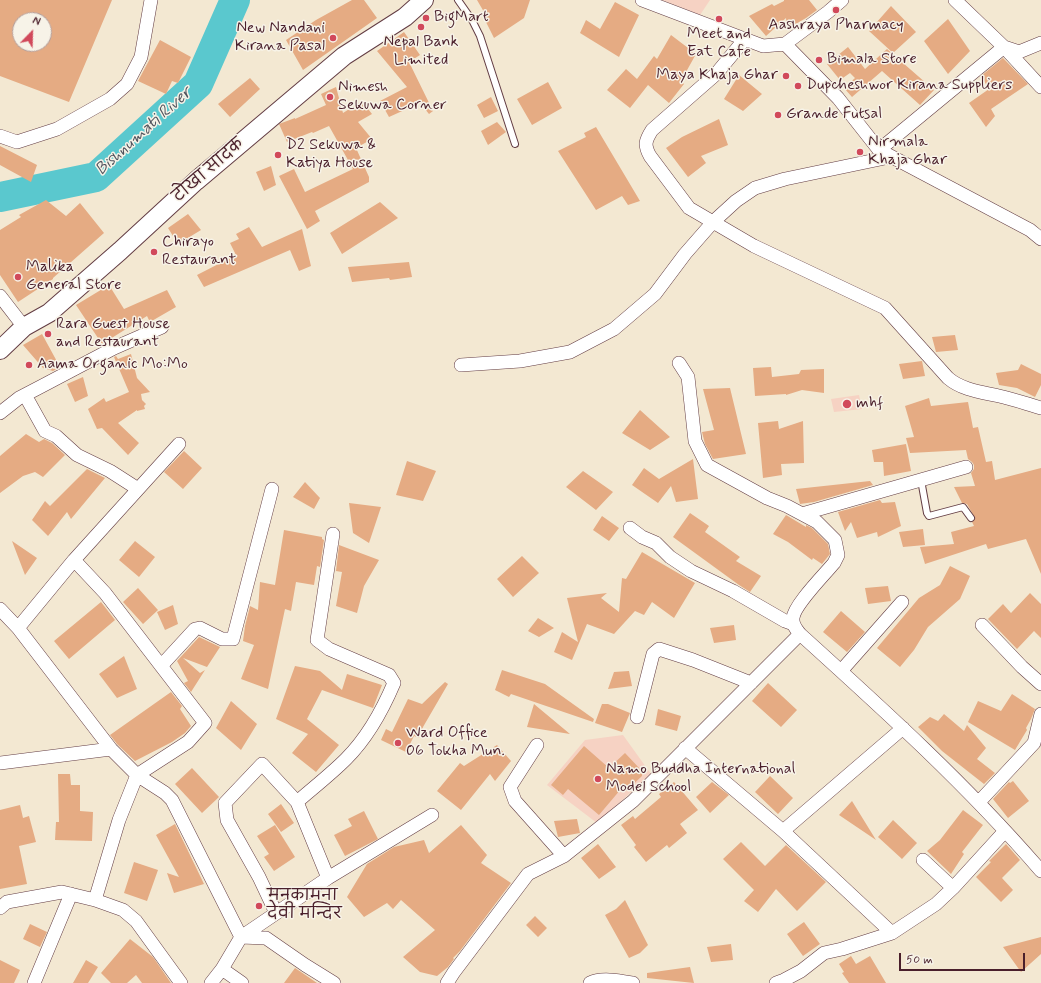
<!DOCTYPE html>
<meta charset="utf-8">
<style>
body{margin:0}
#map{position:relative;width:1041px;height:983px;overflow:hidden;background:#f3e8d2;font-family:Mynerve,sans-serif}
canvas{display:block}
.north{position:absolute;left:12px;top:12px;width:40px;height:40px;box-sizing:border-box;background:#f7f3e8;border:1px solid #b29e9c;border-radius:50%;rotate:23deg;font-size:11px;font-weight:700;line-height:16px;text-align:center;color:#4a1f2b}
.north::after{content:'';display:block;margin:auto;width:14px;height:18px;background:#d1495b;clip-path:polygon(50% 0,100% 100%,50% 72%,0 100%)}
.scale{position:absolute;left:899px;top:953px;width:126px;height:18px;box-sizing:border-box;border:2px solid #4a1f2b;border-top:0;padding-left:5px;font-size:12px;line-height:14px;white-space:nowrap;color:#4a1f2b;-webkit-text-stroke:3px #f7f3e8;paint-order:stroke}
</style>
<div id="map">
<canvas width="1041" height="983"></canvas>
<div class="north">N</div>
<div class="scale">50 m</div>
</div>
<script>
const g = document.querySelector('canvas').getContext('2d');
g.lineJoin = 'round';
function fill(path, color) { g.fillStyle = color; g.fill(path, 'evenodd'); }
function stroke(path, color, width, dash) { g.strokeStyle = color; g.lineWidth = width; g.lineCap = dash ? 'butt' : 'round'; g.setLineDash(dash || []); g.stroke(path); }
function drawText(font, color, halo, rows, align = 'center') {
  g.font = font + ' Mynerve,"Playpen Sans Deva",sans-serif'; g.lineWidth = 3; g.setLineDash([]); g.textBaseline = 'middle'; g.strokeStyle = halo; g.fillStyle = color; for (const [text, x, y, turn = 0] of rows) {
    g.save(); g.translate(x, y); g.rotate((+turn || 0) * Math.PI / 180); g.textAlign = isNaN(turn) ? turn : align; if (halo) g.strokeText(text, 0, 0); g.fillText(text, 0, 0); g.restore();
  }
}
fill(new Path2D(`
 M662 0H710L700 15Z
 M859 395 862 409 834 412 831 399Z
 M623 735 651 774 597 823 547 785 585 740Z`), '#f6d2c3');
stroke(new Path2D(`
 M0 197 96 177 198 84 235 0`), '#5ac8ce', 30);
fill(new Path2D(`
 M0 0H112L69 102 0 76ZM20 20H44V44H20Z
 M352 0H364L377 18 303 70 286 40 316 20Z
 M477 0H530L524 18 494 38 482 14 484 12Z
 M784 0H809L817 10 806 18 787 29 786 18 766 36 749 16 772 4 774 6 784 1Z
 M615 2 639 15 619 57 580 33 586 20 600 29Z
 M891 6 916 32 893 53 869 31Z
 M948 19 970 51 948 74 924 41Z
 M404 32 420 55 409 62 433 111 429 114 420 103 389 117 380 101 407 87 377 51Z
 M671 35 696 54 681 81 684 84 669 103 648 85 630 108 607 90 626 69 637 79 654 56 657 59Z
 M160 40 191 57 178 83 172 81 166 94 138 81Z
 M848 47 865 69 887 49 934 90 920 105 882 71 852 97 844 88 855 78 850 73 840 80 827 64Z
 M1003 58 1028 84 991 109 995 116 986 127 969 103 989 89 981 76Z
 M739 75 762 94 743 111 724 99Z
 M250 78 260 89 230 117 218 104Z
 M548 82 562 108 532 125 517 99Z
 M336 87 343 113 362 101 372 114 358 122 372 139 356 148 369 177V182L315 211 320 221 307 229 279 176 294 169 305 192 353 169 329 126 313 133 312 132 287 142 279 124 295 118V119L326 105 321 94Z
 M491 97 498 111 484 118 477 105Z
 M719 119 728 145 701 156 706 163 688 177 666 148 682 137Z
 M497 122 506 132 488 145 481 131Z
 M596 127 640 201 628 205 622 196 596 210 558 151 586 137 584 133Z
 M0 146 37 165 31 182 0 165Z
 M271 166 276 185 264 191 256 172Z
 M46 200 66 216 80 203 104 233 53 278V279L18 302 0 275V230L21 217 19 215Z
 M380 202 398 218 342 254 330 233Z
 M188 214 201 230 178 244 168 228Z
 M249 227 262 247 302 229 311 266 299 271 290 250 204 287 197 275 236 255 230 243 239 239 236 234Z
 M409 262 412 277 390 280 389 278 352 282 348 267Z
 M109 285 124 309 167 290 176 307 150 322 147 316 102 344 76 305Z
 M42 334 60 367 53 371 43 368 23 345Z
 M955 335 958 350 936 352 932 337Z
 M131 354 137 378 150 392 141 394 142 400 146 404 144 406 145 409 137 411V410L118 423 139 443 128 455 102 428 97 429 88 409 104 398 106 402 129 392 114 357 116 356 118 359Z
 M922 361 925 376 903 379 899 364Z
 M1021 364 1041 374V385L1035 397 1017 388 999 385 996 373 1018 370Z
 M771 367 772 377 799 374 801 370 824 369V393L802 390 786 395V394L755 396 753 368Z
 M83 377 88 396 75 402 67 384Z
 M730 388 746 454 713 459 705 444 702 432 714 430 703 389Z
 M929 398 931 406 968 402 973 428 978 427 986 462 992 461 995 480 1041 468V574L1026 539 988 549 986 544 925 564 920 547 954 544 951 532 974 526 972 522 975 518 967 504 962 503 954 487 975 486 971 473 974 469V465L972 462 968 459 966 450 910 453 906 438 914 437 905 406Z
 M640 410 670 437 650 450 622 433Z
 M778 421 779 429 803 421 804 463 781 464 782 475 763 478 758 423Z
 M26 434 39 442 44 439 52 443 65 455 43 477 35 472 23 476 0 493V456Z
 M906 444 911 471 884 476 883 462H874L872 450Z
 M184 451 202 468 183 489 164 472Z
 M693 459 698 499 676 502 671 486 658 503 632 485 644 468 659 479Z
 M407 461 436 471 423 501 396 495Z
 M87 469 105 478 71 519 67 512 48 536 32 520 45 501 50 506Z
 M583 471 613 492 596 510 566 487Z
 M870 481 873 485 814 502 800 504 796 489Z
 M305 482 320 498 314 509 293 497Z
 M880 500 882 503 895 502 901 526 878 537 877 532 857 538 851 522 845 531 838 512Z
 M349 503 381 507 369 543 353 533Z
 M690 513 709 526 705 532 740 557 736 561 761 576 750 592 739 585 673 537Z
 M786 515 806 527V525L812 528 828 544 830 554 822 564 813 558 812 560 788 542 773 534Z
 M602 516 619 528 609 541 593 530Z
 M923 529 925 545 903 547 899 532Z
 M284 530 322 537V539L324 540 320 567 317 566 314 585 296 582 291 611 285 609 268 689 241 679 254 645 243 641 245 626 250 606 258 610 260 582 275 585Z
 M12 541 37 558 25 575Z
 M135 541 155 557 139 577 119 560Z
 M339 545 379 560 364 586 357 613 336 606 342 572 336 571Z
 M642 552 695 583 674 618 652 602 644 615 635 611 614 634 587 624 572 660 554 652 562 632 578 642 567 598 607 593 601 598 619 612 622 578 626 579Z
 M522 556 539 573 513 597 497 579Z
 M950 566 970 576 960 599 928 627 914 650 900 667 877 648 919 598 940 585Z
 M888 586 891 601 868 604 865 588Z
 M138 588 158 610 143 624 123 602Z
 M1030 593 1041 604V638L1034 631 1017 649 988 619 1003 604 1011 613Z
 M101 602 115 620 69 659 54 641Z
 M173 605 178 624 165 630 157 612Z
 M841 611 865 632 847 652 823 632Z
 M538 618 554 628 539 637 528 631Z
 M734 625 736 640 714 643 710 628Z
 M199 637 220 647 207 667 183 658 200 673 205 670 191 692 184 683 188 681 177 661Z
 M124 656 137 689 117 698 99 674Z
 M295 666 320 671 342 690 347 674 382 685 373 708 322 690 307 719 339 745 316 772 292 753 308 734 276 719Z
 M502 670 545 684 594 719 593 722 511 694 509 697 495 690Z
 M629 671 632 686 608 689 614 672Z
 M445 682 448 684 423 727 419 738 414 736 406 752 381 740 386 729 392 732 408 699 422 704Z
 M768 683 797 710 781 727 752 701Z
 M171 692 182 706 180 709 191 726 185 733 172 742 135 761 117 744 110 735Z
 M1012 694 1035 709 1031 719 1026 728 1027 730 1015 750 968 722 978 701 1001 711Z
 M231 701 257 724 241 750 216 728Z
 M534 704 570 734 527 727Z
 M602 704H608L630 713 622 732 595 723Z
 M658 709 681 716 677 731 655 725Z
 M944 714 964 731 967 725 986 748 977 759 995 773 984 784 942 751 918 727 930 717 938 721Z
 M497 745 511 761 495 781 490 774 461 810 437 791 460 763 464 766Z
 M584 746 609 768 625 753 642 771V776L625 792 621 789 599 815 568 789 563 795 551 785Z
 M192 768 219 797 202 813 175 784Z
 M58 774H70L71 785H80V811L93 812 92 841 55 840 56 822H59Z
 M770 776 793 798 778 814 755 792Z
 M1013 781 1029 801 1008 818 993 799 1009 782 1010 783Z
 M674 782 698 810 680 824 687 833 669 848 667 845 646 862 634 847 636 845 621 825 633 816 635 819 661 797 659 794Z
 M712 782 729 795 710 813 696 797Z
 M852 801 876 840 839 815Z
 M281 804 294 823 281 832 268 814Z
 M20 805 23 818 29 816 36 842 19 846 27 884 0 889V810Z
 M963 810 983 825 962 852 964 854 951 874 927 851 940 840Z
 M364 811 378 839 345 856 334 835 352 826 348 819Z
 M577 819 580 833 558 837 554 821Z
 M893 820 917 843 902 859 878 837Z
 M175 824 204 884 174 893 167 873 179 877 156 835Z
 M275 825 295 857 274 871 264 857 269 854 257 836Z
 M461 825 487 855 481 863 511 883 460 951 453 958 454 959 448 967 437 976 420 972 403 957 435 930 401 900 393 909 387 903 364 917 347 897 367 864 394 847 424 840 429 853Z
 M741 842 765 866 786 845 826 882 797 911 776 889 758 912 744 901 754 890 723 859Z
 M598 844 616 867 599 879 581 858Z
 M1006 844 1020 860 1002 878 1013 890 1001 902 976 877 991 862 989 861Z
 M134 862 158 870 147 901 124 893Z
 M625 900 648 945 640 953 629 958 605 915 616 909Z
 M535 916 547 928 538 937 526 925Z
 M804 922 820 944 803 956 787 934Z
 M30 924 47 932 40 947 23 939Z
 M1041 937V954L1021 972 1003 947Z
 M130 939 153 957 171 983H142L136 975 127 983H111L101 973Z
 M731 944 733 960 711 962 707 947Z
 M851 956 856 964 870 956 886 983H849L842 973 844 972 839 964Z
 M0 960 20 970 14 983H0Z
 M86 960 98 967 88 983H73Z
 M690 967 694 983 647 978V973Z
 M295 968 301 972 317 983H284Z`), '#e5ab83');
const lane = new Path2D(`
 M458 0 472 20 480 36 515 144
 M921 480 927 513 929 516 963 507 971 518`);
const street = new Path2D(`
 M642 0 763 46 785 44 838 98 879 150 1030 230 1041 239
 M955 0 1004 47 1041 87
 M745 39 716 74 652 130C645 141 644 145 650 156L689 208 754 246 885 308 948 378C962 390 981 392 999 396 1013 399 1027 404 1041 408
 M785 44 828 12 842 0
 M0 136 17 142 57 129 110 99 127 84 141 57 151 0
 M879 150 1004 47 1019 52 1041 43
 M0 296 24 327
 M679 363 688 377 695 441 707 465 767 498 787 506 817 522 835 540 838 555 834 563C825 574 794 605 793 618 792 625 796 629 800 634 884 710 967 785 1041 871
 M461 365 520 361 570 352 614 329 655 294 685 254 713 222 736 201 755 188 785 179 890 157
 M25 395 45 431 56 436 77 455 110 471 138 489
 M0 413 19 398 42 386 114 348 162 327
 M802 514 966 467
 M630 528 642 537 656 543 670 557 691 571 733 591 785 621 793 624
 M74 560 105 593 205 723 188 742 137 775 119 820 95 900
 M0 609 18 628 111 749 137 775 165 793 172 800 241 937 266 938 305 965 334 983
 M982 625 1022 667 1041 684
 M18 628 74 560 179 444
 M161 666 195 629 200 628 222 639H233L272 489
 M841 671 902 602
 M637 717 653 654 659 649 693 660 751 683
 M537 745 510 787 515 801 564 856
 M685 748 783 831 892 933
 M0 763 111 749
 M297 802C313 788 331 774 346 759 366 739 383 709 394 683L389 675 329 649 317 640 333 534
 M979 802 1034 743 1041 714
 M783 831 903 728
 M923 860 953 888
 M0 908 7 902 62 892 95 900 123 910 136 921 181 983
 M276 913 259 877 227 820 225 803 262 764 297 802 328 878
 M222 969 242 983
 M34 983 71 894
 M211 983 222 969 241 937 328 878 432 815
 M447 983 454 972 528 874 564 856 633 801 800 634
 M590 983C601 977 621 981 633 983
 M776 983 784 980 801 971 824 953 842 949 892 933 936 904 953 888 1005 831`);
const secondary = new Path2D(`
 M0 350 24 327 49 313 120 251 196 181 344 56 405 17 424 0`);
stroke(lane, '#633d44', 8);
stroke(street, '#633d44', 14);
stroke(secondary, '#633d44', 20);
stroke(lane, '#fff', 6);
stroke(street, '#fff', 13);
stroke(secondary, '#fff', 18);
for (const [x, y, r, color] of [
 [836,10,4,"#d1495b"],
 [426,18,4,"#d1495b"],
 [719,19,4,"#d1495b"],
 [421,27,4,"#d1495b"],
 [333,38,4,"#d1495b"],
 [819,60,4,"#d1495b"],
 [786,76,4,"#d1495b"],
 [798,86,4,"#d1495b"],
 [330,97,4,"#d1495b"],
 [778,115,4,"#d1495b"],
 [860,152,4,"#d1495b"],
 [278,155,4,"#d1495b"],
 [154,252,4,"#d1495b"],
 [18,277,4,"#d1495b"],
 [48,334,4,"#d1495b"],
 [29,365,4,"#d1495b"],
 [847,404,5,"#d1495b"],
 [398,743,4,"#d1495b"],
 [598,779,4,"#d1495b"],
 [259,906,4,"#d1495b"]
]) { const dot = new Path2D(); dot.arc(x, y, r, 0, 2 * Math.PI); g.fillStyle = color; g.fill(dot); stroke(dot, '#f7f3e8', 1.5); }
drawText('16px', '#4a1f2b', '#f7f3e8', [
 ["BigMart",434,18],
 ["Aashraya Pharmacy",836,26,"center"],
 ["New Nandani",325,29,"right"],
 ["Kirana Pasal",325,47,"right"],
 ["Meet and",719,35,"center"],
 ["Eat Cafe",719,53,"center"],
 ["Nepal Bank",421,43,"center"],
 ["Limited",421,61,"center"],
 ["Bimala Store",827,60],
 ["Maya Khaja Ghar",778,76,"right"],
 ["Dupcheshwor Kirana Suppliers",806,86],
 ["Nimesh",338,88],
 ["Sekuwa Corner",338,106],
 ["Grande Futsal",786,115],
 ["Nirmala",868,143],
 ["Khaja Ghar",868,161],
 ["D2 Sekuwa &",286,146],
 ["Katiya House",286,164],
 ["Chirayo",162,243],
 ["Restaurant",162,261],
 ["Malika",26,268],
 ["General Store",26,286],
 ["Rara Guest House",56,325],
 ["and Restaurant",56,343],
 ["Aama Organic Mo:Mo",37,365],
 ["mhf",856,404],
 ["Ward Office",406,734],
 ["06 Tokha Mun.",406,752],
 ["Namo Buddha International",606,770],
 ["Model School",606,788],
 ["मनकामना",267,897],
 ["देवी मन्दिर",267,915]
], 'left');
drawText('16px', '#4a1f2b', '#f7f3e8', [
 ["टोखा सादक",209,171,-41]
]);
drawText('italic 17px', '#4f525c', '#f7f3e8', [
 ["Bishnumati River",144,132,-42]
]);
</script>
